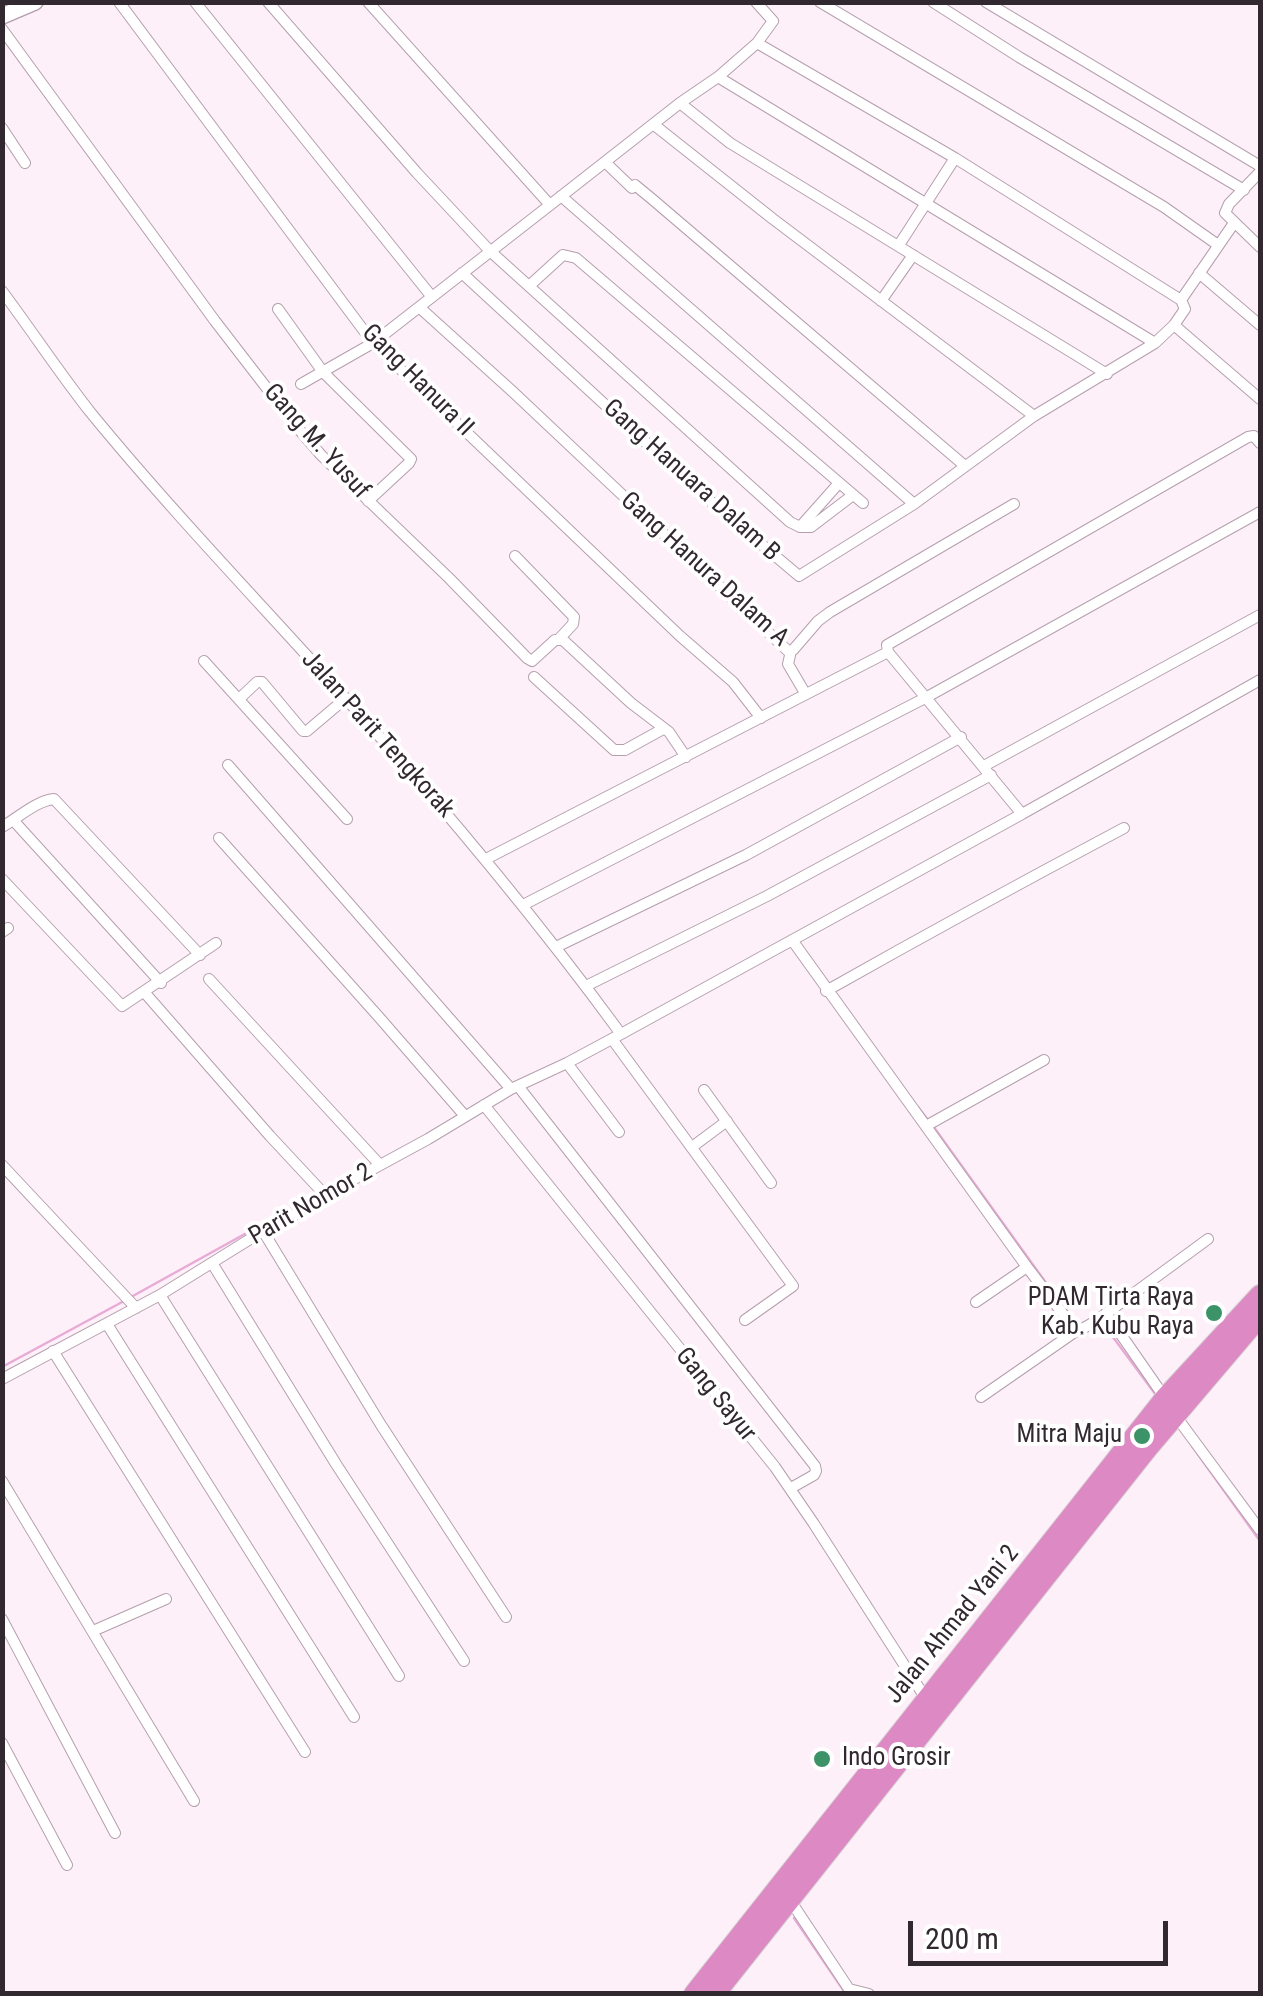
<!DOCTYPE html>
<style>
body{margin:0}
#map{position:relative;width:1263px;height:1996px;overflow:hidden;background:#fef0f9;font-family:"Roboto Condensed",sans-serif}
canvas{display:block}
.frame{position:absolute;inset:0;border:5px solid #31292f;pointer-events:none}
.scale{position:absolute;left:908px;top:1921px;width:260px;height:45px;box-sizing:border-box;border:5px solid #31292f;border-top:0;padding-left:12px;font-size:30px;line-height:35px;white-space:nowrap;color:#31292f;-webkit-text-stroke:8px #fff;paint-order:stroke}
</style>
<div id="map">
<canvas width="1263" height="1996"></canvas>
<div class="frame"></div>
<div class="scale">200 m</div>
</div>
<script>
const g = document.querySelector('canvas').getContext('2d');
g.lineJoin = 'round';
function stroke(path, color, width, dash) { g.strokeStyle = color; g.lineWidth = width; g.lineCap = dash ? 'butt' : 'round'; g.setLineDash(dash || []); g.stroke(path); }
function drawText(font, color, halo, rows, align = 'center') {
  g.font = font + ' "Roboto Condensed",sans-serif'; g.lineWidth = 8; g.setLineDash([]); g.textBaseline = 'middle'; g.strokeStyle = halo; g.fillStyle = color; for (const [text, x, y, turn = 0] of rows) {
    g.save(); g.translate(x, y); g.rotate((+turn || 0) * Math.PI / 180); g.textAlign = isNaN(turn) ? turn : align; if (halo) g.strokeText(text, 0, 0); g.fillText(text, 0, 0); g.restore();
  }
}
stroke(new Path2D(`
 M918 1107 928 1120
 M933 1126 1054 1294
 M131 1297 317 1194
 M1101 1321 1156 1395
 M2 1367 124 1301
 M1192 1446 1260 1541
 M794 1918 846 1994`), '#e8abd5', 2.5);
const street = new Path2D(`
 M119 2 373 343 680 636 733 682 761 718
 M195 2 432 297
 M268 2 417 173 490 251 790 522 800 527H811L853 495
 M368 2 550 205 680 103 718 77 757 43 955 158 1181 300 1185 309 1174 325 1155 343 1034 416 914 504 799 576 703 495 462 273
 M756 2 773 21 757 43
 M820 2 1164 207 1218 245
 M933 2 1019 57 1244 190
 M986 2 1260 166
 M2 29 215 321 296 426 321 455 449 578 527 658 532 661 555 640H563L631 703 669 732 686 757
 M718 77 1155 343
 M680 103 730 143 1107 374
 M653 124 773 219 1034 416
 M2 128 25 163
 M605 162 632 188 635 185 652 199 965 466
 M1260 172 1229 204 1225 213 1260 247
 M561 196 914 504
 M899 245 955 158
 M1199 273 1260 325
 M529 286 563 255 576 258 863 503
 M2 291C32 331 60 374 91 413 173 513 262 605 348 701 444 808 536 918 621 1034L1022 814 888 652 887 645 1248 437 1254 436 1260 443
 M1181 300 1234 223
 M881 301 913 255
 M419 307 512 391 788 651 793 650 818 621 830 612 1014 504
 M278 309 323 372 411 459 409 463 368 501
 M1174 325 1260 399
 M301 384 373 343 550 205
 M800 527 839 483
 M515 556 574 617 573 624 559 639
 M791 651 788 664 805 693
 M204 661 347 819
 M534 677 614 750H625L663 729
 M239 699 257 682H262L303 731H307L346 698
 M228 765 511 1089
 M984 766 1260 615
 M1022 814 1260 680
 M13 820 161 983
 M2 827C19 817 36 801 54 799L200 955
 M219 838 378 1016 465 1116
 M486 859 888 652
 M2 879 122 1006 216 943
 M523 905 927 697 1260 512
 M2 932 8 928
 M792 940 1027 1267 1073 1327 1082 1329 1096 1321 1208 1239
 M556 947 746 855 961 737
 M209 979 380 1165
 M586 986 767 896 991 775
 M826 991C925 935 1024 881 1124 828
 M145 993 270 1136 325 1195
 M612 1039 793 1286 745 1320
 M567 1063 619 1132
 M518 1086 815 1466 816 1471 814 1475 791 1488
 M704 1090 771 1183
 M484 1105 775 1467 814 1524 926 1699
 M926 1126 1044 1060
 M692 1147 727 1121
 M2 1165 136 1308
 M263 1231 381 1425 506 1617
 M212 1263 336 1464 464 1661
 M160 1295 399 1676
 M976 1302 1027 1267
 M1106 1313 1165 1398
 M107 1324 354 1717
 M53 1351 305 1752
 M2 1379 160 1295 263 1231 290 1218 325 1195 428 1139 511 1089 567 1063 621 1034
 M981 1397 1079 1329
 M1175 1415 1260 1530
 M2 1481 194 1801
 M2 1619 115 1833
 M93 1631 166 1599
 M2 1743 67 1865
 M790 1900 849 1989 869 1994`);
const secondary = new Path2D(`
 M2 16 35 2`);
const highway = new Path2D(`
 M694 1994 1165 1398 1260 1295
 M715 1994 1147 1449 1260 1316`);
stroke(street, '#b49fad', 12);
stroke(secondary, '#b49fad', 18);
stroke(highway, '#d6d4d5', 22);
stroke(street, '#fff', 10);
stroke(secondary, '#fff', 15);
stroke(highway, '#dd8ac4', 20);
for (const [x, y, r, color] of [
 [1214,1313,10,"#3c9367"],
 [1142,1436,10,"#3c9367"],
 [822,1759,10,"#3c9367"]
]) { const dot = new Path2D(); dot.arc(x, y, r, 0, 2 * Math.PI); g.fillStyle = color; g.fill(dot); stroke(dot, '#fff', 4); }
drawText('25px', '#31292f', '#fff', [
 ["Gang Hanura II",417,381,45],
 ["Gang M. Yusuf",316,442,48],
 ["Gang Hanuara Dalam B",691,481,42],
 ["Gang Hanura Dalam A",704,570,42],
 ["Jalan Parit Tengkorak",377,735,48],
 ["Parit Nomor 2",311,1205,-30],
 ["Gang Sayur",715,1395,51],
 ["Jalan Ahmad Yani 2",953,1625,-51]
]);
drawText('25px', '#31292f', '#fff', [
 ["PDAM Tirta Raya",1194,1299],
 ["Kab. Kubu Raya",1194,1328],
 ["Mitra Maju",1122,1436],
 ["Indo Grosir",842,1759,"left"]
], 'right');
</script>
